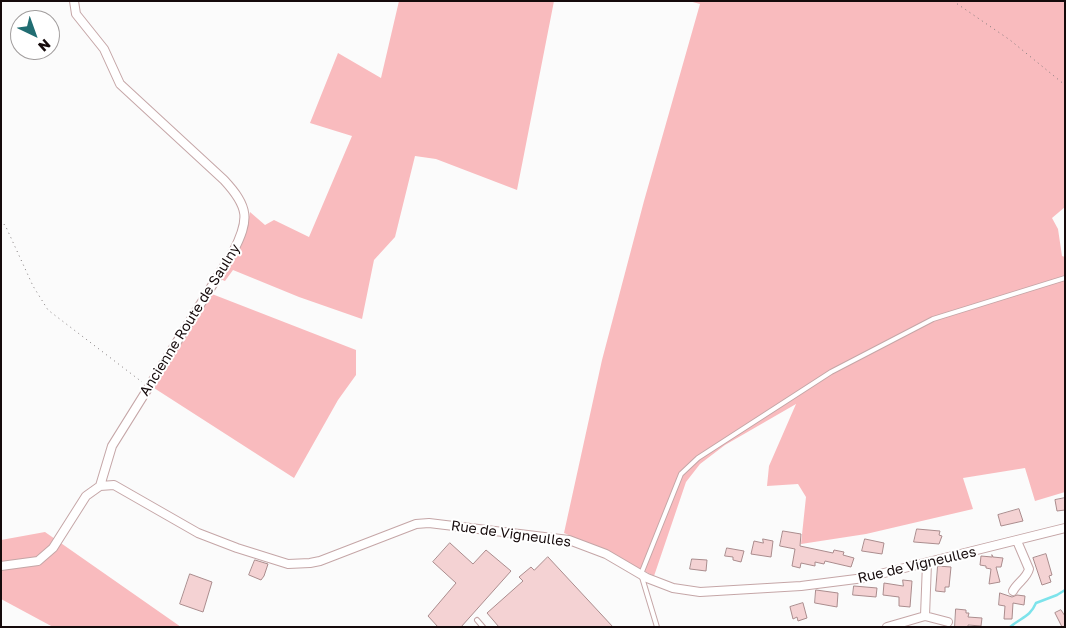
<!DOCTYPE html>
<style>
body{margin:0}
#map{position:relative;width:1066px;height:628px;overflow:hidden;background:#fbfbfb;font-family:"Golos Text",sans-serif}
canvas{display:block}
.frame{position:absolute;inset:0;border:2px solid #150a0b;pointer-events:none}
.north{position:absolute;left:10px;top:10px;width:50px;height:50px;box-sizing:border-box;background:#fff;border:1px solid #a19d9d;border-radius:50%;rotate:138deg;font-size:14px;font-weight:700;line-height:20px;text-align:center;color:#150a0b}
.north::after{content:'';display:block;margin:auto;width:18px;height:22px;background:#216d72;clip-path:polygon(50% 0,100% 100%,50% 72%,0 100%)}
</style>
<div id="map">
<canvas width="1066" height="628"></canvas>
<div class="frame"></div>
<div class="north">N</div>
</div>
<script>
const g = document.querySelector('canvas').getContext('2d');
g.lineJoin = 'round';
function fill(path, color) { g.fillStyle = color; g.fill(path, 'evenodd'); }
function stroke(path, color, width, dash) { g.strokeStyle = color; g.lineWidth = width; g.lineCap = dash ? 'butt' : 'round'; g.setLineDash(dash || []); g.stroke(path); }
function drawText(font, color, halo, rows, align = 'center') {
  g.font = font + ' "Golos Text",sans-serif'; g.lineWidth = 4; g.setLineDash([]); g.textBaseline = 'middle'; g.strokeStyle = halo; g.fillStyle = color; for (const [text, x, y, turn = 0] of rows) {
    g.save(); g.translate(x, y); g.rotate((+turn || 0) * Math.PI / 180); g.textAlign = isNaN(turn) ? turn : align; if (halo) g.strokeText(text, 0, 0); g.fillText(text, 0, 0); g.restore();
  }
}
fill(new Path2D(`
 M399 1H554L517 190 436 159 415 156 395 237 374 260 362 319 299 297 233 270 225 281 220 279C234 258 246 238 250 212L265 225 274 220 309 237 352 136 310 123 338 53 381 78Z
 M689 1H1065V207L1052 218 1058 229 1062 256 1065 257V492L1035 501 1025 468 963 478 973 509 866 534 801 544 806 497 798 484 767 486 769 466 796 404 725 445 700 464 686 482 654 576 605 551 564 533 602 360 644 201 700 4Z
 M212 294 356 350V375L338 400 294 478 154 388Z
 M45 532 181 627H53L1 599V540Z`), '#f9bbbe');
stroke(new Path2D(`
 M1010 627C1022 617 1030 617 1036 603L1057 595 1065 590`), '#7de3eb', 2.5);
const building = new Path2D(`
 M1065 498V510L1057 511 1055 500Z
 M1019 509 1023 521 1001 526 998 515Z
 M917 529 940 531 939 535 942 536 939 544 914 542Z
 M783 531 801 534 800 546 833 553 834 550 844 552 843 555 854 558 851 567 825 561 824 564 815 562V566L801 563 800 568 792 566 795 549 780 546Z
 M763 539 773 541 771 557 751 554 754 541 763 543Z
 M865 539 884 543 882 554 862 551Z
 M450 543 473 564 486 550 511 571 461 627H438L428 616 456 583 433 562Z
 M727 548 744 551 741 562 733 560V557L725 556Z
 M1046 554 1052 575 1049 576 1051 582 1042 585 1033 558Z
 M992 555 993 557 1003 558 1001 567H996L1000 582 989 584 991 569 986 568V566L980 565 981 556 992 557Z
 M548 557 613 627H499L487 613 523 581 519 577 531 567 534 570Z
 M692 559 707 560 706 571 690 569Z
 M255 560 268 564 264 576 261 580 249 575Z
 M938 566 951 567 949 587H945V592L936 591Z
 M190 574 212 582 203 612 180 604Z
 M903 580 912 581 910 607 899 606V597L883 595 884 583 903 586Z
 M854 586 877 588 876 597 853 595Z
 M816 590 838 593 837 607 815 603Z
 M1000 593 1012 597 1017 595 1025 596 1024 605 1013 603 1012 619H1004L1005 606 999 605Z
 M803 603 807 618 798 621 797 617 793 619 790 607Z
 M956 609 966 610V613H969L968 617 982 618 981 626 968 625V627H955Z
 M1061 610 1065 616V627H1062L1055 613Z`);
fill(building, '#f4d2d3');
stroke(building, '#aa8c8d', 1);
const service = new Path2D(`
 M477 620 483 627
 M657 627 641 574 681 474 698 458 831 372 933 319 1065 278`);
const minor = new Path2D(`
 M74 1 76 14 104 49 120 84 224 180C249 207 250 219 233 252L112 446 100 486
 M1 566 38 561 53 548 86 496 100 486 114 485 198 533 237 548 288 564 310 563 320 561 416 524 429 523 569 540 606 554 647 578 673 588 700 592 801 586 864 578 1065 528
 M1013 591C1017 583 1027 578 1029 569L1017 541
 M925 616 927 563
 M887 627 925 616 948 622`);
stroke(service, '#c5a6a7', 6);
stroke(minor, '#c5a6a7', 10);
stroke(new Path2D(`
 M953 1 1010 40 1065 85
 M1 220 6 227 33 286 48 310 142 382`), '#7f797a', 1, [1, 4]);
stroke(service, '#fff', 4);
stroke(minor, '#fff', 8);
drawText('14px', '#150a0b', '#fff', [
 ["Ancienne Route de Saulny",190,320,-58],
 ["Rue de Vigneulles",511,534,8],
 ["Rue de Vigneulles",917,565,-13]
]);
</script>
